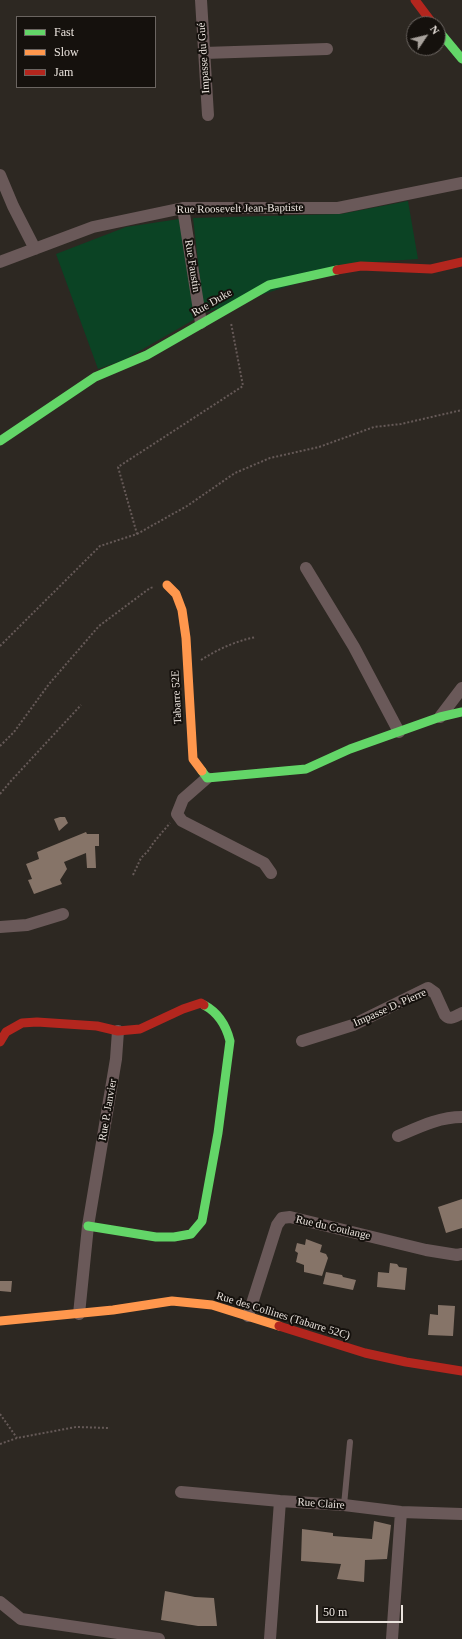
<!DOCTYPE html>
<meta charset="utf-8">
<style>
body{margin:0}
#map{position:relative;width:462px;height:1639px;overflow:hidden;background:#2d2822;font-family:Georgia,serif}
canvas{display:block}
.legend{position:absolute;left:16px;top:16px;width:140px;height:72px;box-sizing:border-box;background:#15110d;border:1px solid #6b6561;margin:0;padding:5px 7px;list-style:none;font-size:12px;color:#ebe4de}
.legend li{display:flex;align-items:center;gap:8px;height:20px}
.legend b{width:20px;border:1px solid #6b6561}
.north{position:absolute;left:406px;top:16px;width:40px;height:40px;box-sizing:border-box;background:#15110d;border:1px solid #6b6561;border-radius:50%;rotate:55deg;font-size:11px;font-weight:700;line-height:16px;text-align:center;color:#ebe4de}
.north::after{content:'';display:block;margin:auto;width:14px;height:18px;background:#a8a29c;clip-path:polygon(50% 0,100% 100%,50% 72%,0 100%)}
.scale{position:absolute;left:316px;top:1605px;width:87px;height:18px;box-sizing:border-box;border:2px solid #ebe4de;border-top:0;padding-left:5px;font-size:12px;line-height:14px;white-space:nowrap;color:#ebe4de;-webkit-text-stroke:3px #15110d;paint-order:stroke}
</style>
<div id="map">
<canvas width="462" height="1639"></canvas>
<ul class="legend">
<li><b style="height:5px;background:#63d668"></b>Fast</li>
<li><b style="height:5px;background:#ff974d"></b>Slow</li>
<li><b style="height:5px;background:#b3261e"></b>Jam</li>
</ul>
<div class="north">N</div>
<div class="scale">50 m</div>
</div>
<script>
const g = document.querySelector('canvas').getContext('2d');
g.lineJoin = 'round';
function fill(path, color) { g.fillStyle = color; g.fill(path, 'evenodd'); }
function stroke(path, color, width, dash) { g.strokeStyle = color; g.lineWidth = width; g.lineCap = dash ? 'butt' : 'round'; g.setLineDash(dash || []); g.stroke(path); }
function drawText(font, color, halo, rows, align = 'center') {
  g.font = font + ' Georgia,serif'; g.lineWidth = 4; g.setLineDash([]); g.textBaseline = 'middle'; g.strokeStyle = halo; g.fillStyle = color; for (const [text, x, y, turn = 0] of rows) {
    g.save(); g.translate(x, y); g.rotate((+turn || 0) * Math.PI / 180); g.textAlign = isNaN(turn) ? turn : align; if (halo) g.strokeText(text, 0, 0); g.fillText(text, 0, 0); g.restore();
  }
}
fill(new Path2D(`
 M408 201 418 259 361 263 204 313 193 218 341 214Z
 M179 219 195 319 124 360 98 369 56 254 126 227Z`), '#0b4324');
fill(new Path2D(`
 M60 817H65L68 823 59 831 54 819Z
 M86 832 87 834H99V846H95L96 868H87L86 853 64 862 67 869 60 880 62 884 34 894 28 880 32 879 26 864 39 859 37 852Z
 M462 1199V1228L446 1233 438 1207Z
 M306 1239 322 1245 320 1252 326 1254 328 1258 322 1276 304 1272V1265L296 1262 298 1253 295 1251 297 1243 305 1245Z
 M390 1263 397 1264 399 1267 407 1268 405 1290 377 1287 378 1272 389 1273Z
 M326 1272 342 1275 343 1277 356 1280 353 1290 323 1284Z
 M0 1281H12L11 1292 0 1291Z
 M438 1305 455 1306 453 1336 428 1335 430 1314 438 1315Z
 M374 1521 391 1525 387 1559 365 1560 364 1582 337 1579 341 1564 301 1561 302 1529 333 1533V1536L372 1539Z
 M165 1591 195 1597 214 1598 217 1626H198L161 1620Z`), '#867468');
stroke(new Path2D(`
 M137 534 187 506 235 473 270 458 319 447 374 427 401 424 462 410
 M0 646 100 546 137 534 118 467 243 386 231 323
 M201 660C218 649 236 641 256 637
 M0 746 14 732 49 684 99 626 150 588 154 587
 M0 794 10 782 81 705
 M133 875 141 858 148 851 154 842 170 823
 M0 1414 17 1438
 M0 1444 17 1438 76 1427 110 1428`), '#665a58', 2, [2, 2]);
stroke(new Path2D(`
 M344 1505 350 1442`), '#6a5959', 6);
stroke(new Path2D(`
 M201 0 208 115
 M204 53 327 49
 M0 175 13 206 35 249
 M183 208 201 323
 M0 262 93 227 183 208H338L462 183
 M306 568 354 647 399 732
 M440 717 462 688
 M207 778 183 799 177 814 182 821 264 863 271 873
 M0 927 27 925 63 914
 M302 1041 353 1025 428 988 435 993 445 1015C450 1021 456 1016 462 1013
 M398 1136C419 1127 439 1117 462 1117
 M79 1314 88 1226 116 1059 118 1031
 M248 1316 277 1225 282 1218 290 1217 426 1250 457 1255 462 1254
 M181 1492 280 1501 344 1505 401 1512 462 1514
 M0 1602 21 1619 159 1639
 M270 1639 280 1501
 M392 1639 401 1512`), '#6a5959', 12);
stroke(new Path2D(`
 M438 30 462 59
 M0 441 95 377 147 355 269 285 337 270
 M202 771 207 778 306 769 350 749 440 717 462 712
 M88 1226 156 1237H174L191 1234 202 1221 218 1133 230 1041C226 1025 219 1013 204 1005`), '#63d668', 9);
stroke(new Path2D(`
 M167 585 176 594 182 610 186 638 193 759 202 771
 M0 1321 113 1310 172 1301 212 1305 279 1326`), '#ff974d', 9);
stroke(new Path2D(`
 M415 0 433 24
 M337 270 361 266 431 269 462 262
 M0 1042 6 1032 22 1023 37 1022 97 1026 118 1031 140 1029 183 1009 201 1003 204 1005
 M279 1326 365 1353 406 1362 462 1371`), '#b3261e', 9);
drawText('11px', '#ebe4de', '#15110d', [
 ["Impasse du Gué",204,58,-94],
 ["Rue Roosevelt Jean-Baptiste",240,209,-1],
 ["Rue Faustin",192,266,81],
 ["Rue Duke",212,303,-30],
 ["Tabarre 52E",177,697,-93],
 ["Impasse D. Pierre",390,1008,-24],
 ["Rue P. Janvier",108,1110,-80],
 ["Rue du Coulange",333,1228,13],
 ["Rue des Collines (Tabarre 52C)",283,1316,17],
 ["Rue Claire",321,1504,4]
]);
</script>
